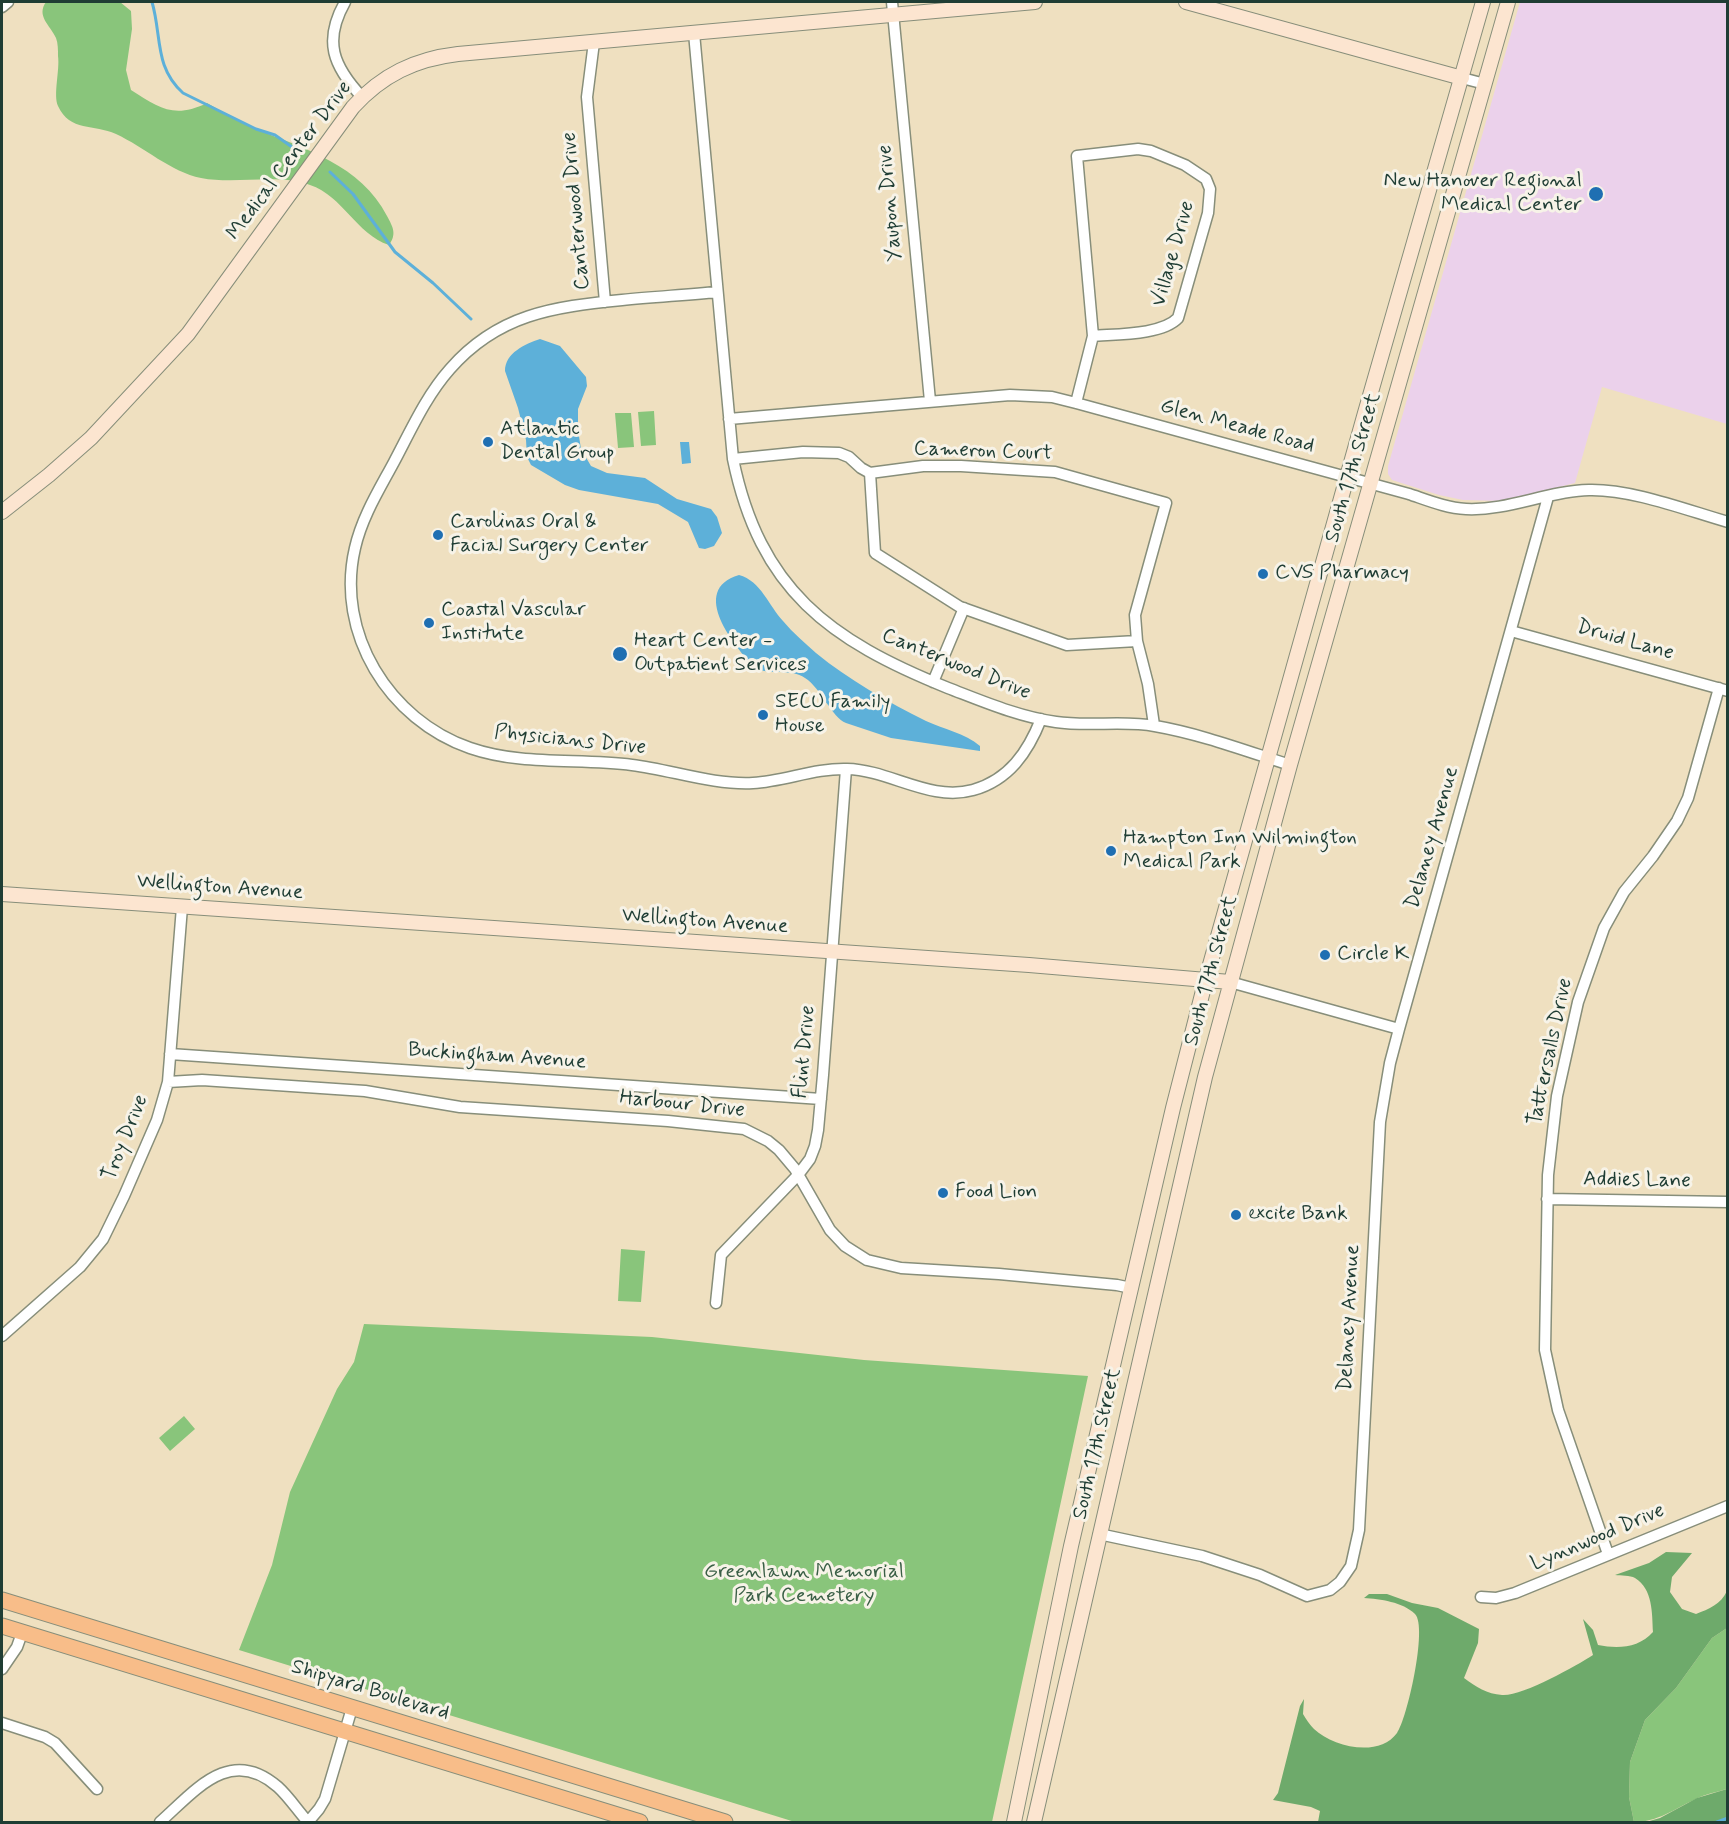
<!DOCTYPE html>
<style>
body{margin:0}
#map{position:relative;width:1729px;height:1824px;overflow:hidden;background:#efe0c0;font-family:Mynerve,sans-serif}
canvas{display:block}
.frame{position:absolute;inset:0;border:3px solid #1f3d34;pointer-events:none}
</style>
<div id="map">
<canvas width="1729" height="1824"></canvas>
<div class="frame"></div>
</div>
<script>
const g = document.querySelector('canvas').getContext('2d');
g.lineJoin = 'round';
function fill(path, color) { g.fillStyle = color; g.fill(path, 'evenodd'); }
function stroke(path, color, width, dash) { g.strokeStyle = color; g.lineWidth = width; g.lineCap = dash ? 'butt' : 'round'; g.setLineDash(dash || []); g.stroke(path); }
function drawText(font, color, halo, rows, align = 'center') {
  g.font = font + ' Mynerve,sans-serif'; g.lineWidth = 6; g.setLineDash([]); g.textBaseline = 'middle'; g.strokeStyle = halo; g.fillStyle = color; for (const [text, x, y, turn = 0] of rows) {
    g.save(); g.translate(x, y); g.rotate((+turn || 0) * Math.PI / 180); g.textAlign = isNaN(turn) ? turn : align; if (halo) g.strokeText(text, 0, 0); g.fillText(text, 0, 0); g.restore();
  }
}
fill(new Path2D(`
 M1520 2H1727V424L1602 387 1575 483 1502 501 1463 500 1439 495 1392 480 1388 474V466Z`), '#ebd1eb');
fill(new Path2D(`
 M46 2H120L131 11 132 29 126 70 131 90C159 108 174 119 207 103 223 112 239 122 256 129 305 149 361 165 387 216 393 227 397 234 389 245 356 234 343 196 310 185 276 173 237 185 201 178 171 172 144 147 116 134 94 124 70 132 58 106 53 95 60 70 58 56 58 50 58 43 56 38 50 25 36 16 46 2Z
 M654 411 656 445 641 446 638 412Z
 M615 413H631L634 447 618 448Z
 M621 1249 645 1251 641 1302 618 1301Z
 M364 1324 652 1337 864 1360 1088 1376 992 1822H795L239 1650 272 1565 290 1492 337 1389 354 1362Z
 M184 1416 195 1429 170 1451 159 1438Z
 M1727 1628V1789C1717 1792 1705 1794 1696 1799 1674 1809 1658 1822 1634 1822L1629 1797 1630 1762 1645 1720 1676 1688 1712 1638Z`), '#89c57b');
fill(new Path2D(`
 M1666 1552 1692 1553 1672 1577 1670 1592 1682 1609 1696 1614C1709 1609 1721 1604 1727 1591V1628L1712 1638 1676 1688 1645 1720 1630 1762 1629 1797 1634 1822H1318L1320 1811 1311 1807 1273 1800 1278 1793 1300 1706 1304 1699 1303 1714C1306 1719 1310 1725 1314 1729 1333 1747 1379 1758 1397 1733 1407 1720 1428 1627 1415 1614 1403 1602 1380 1599 1364 1598L1369 1594H1387L1412 1603 1438 1608 1479 1629 1478 1643 1464 1678C1476 1687 1487 1694 1502 1695 1521 1697 1576 1666 1593 1655L1583 1619 1593 1630 1598 1645C1618 1649 1639 1648 1653 1632 1652 1613 1653 1589 1635 1578 1630 1575 1621 1576 1615 1575L1649 1563Z
 M1727 1789V1822H1646L1660 1818 1697 1798Z`), '#6eaa6b');
fill(new Path2D(`
 M540 339 560 346 586 377 587 386 578 409V430L581 449 591 466 607 473 645 478 677 499 711 509 717 517 722 533 714 546 705 549 699 548 688 522 658 504 579 490 565 485 531 465 527 457 526 440 518 408 505 371C505 353 525 344 540 339Z
 M680 442H689L691 463 682 464Z
 M739 575C761 581 769 606 783 621 793 633 805 643 816 653 849 680 888 702 926 721 943 729 965 733 980 746V751L891 738 846 723C832 718 821 688 805 678 791 668 771 676 755 668 735 647 688 590 739 575Z`), '#5db0d9');
stroke(new Path2D(`
 M152 2C162 36 154 67 183 93L256 129 275 135 299 152
 M330 172 353 194 395 252 433 283 471 319
 M1717 1822 1728 1818`), '#5db0d9', 3);
const street = new Path2D(`
 M345 2C323 41 333 66 362 97
 M892 2 930 401
 M2 7 8 2
 M694 33 733 459C760 590 829 640 948 688 982 701 1019 717 1056 722 1089 727 1123 720 1155 726 1201 734 1246 751 1290 765
 M594 42 587 97 605 302
 M1462 78 1485 84
 M717 292C685 295 653 297 622 300 553 307 498 314 450 369 426 396 411 430 394 462 379 490 362 517 355 548 335 633 389 720 470 748 522 766 579 758 632 765 672 770 712 785 753 783 785 781 815 768 847 769 890 770 930 802 973 790 1009 780 1028 752 1041 719
 M1076 403 1093 336 1077 156 1138 149 1151 151 1185 165 1206 179 1210 189 1208 213 1178 318C1162 335 1116 334 1093 336
 M729 419 1010 395 1052 397 1076 403 1409 494C1427 500 1446 508 1466 509 1508 511 1547 491 1589 490 1632 489 1686 510 1728 522
 M733 459 803 452 839 453 849 457 861 468 870 473 923 466H961L1055 472 1166 503 1135 615 1137 641 1148 684 1154 725
 M870 473 875 553 960 607 1067 645 1137 641
 M1511 631 1728 691
 M933 682 964 608
 M1230 982 1399 1029
 M170 1054 821 1099
 M168 1082 202 1080 365 1091 460 1107 668 1121 744 1129 768 1141 779 1150 795 1169 830 1230 845 1246 867 1260 901 1268 999 1274 1117 1285 1131 1288
 M1547 1199 1728 1202
 M716 1303 721 1255 798 1175 810 1159 815 1146 818 1130 823 1075 846 769
 M2 1336 80 1267 103 1239 124 1196 157 1120 168 1082 182 907
 M1099 1534 1202 1556 1260 1575 1307 1596 1330 1590 1340 1582 1351 1566 1359 1530 1380 1122 1390 1063 1399 1029 1548 497
 M1608 1554 1558 1410 1545 1350 1548 1175 1557 1096 1578 1002 1604 928 1624 892 1653 856 1677 821 1688 798 1719 688
 M1481 1597 1496 1598 1515 1593 1728 1506
 M2 1669 17 1647 22 1633
 M2 1723 45 1737 55 1743 97 1789
 M160 1822C195 1791 230 1745 278 1787 289 1797 298 1811 308 1822L319 1809 325 1799 352 1708`);
const secondary = new Path2D(`
 M1186 2 1462 78
 M2 512 49 475 91 438 188 334 353 107C382 75 415 59 458 54L1035 2
 M2 894 1029 965 1230 982
 M1014 1822 1071 1546 1173 1108 1206 979 1365 413 1483 2
 M1034 1822 1205 1077 1290 765 1508 2`);
const primary = new Path2D(`
 M2 1600 725 1822
 M2 1626 640 1822`);
stroke(street, '#878e7a', 13);
stroke(secondary, '#878e7a', 16);
stroke(primary, '#878e7a', 17);
stroke(street, '#fff', 10);
stroke(secondary, '#fce5d0', 14);
stroke(primary, '#f8bd89', 15);
for (const [x, y, r, color] of [
 [1596,194,8,"#1f6fb2"],
 [488,442,6,"#1f6fb2"],
 [438,535,6,"#1f6fb2"],
 [1263,574,6,"#1f6fb2"],
 [429,623,6,"#1f6fb2"],
 [620,654,8,"#1f6fb2"],
 [763,715,6,"#1f6fb2"],
 [1111,851,6,"#1f6fb2"],
 [1325,955,6,"#1f6fb2"],
 [943,1193,6,"#1f6fb2"],
 [1236,1215,6,"#1f6fb2"]
]) { const dot = new Path2D(); dot.arc(x, y, r, 0, 2 * Math.PI); g.fillStyle = color; g.fill(dot); stroke(dot, '#f7f3e8', 2); }
drawText('21px', '#1f3d34', '#f7f3e8', [
 ["Medical Center Drive",290,161,-53],
 ["Yaupon Drive",891,203,-95],
 ["Canterwood Drive",577,211,-95],
 ["Village Drive",1174,254,-74],
 ["Glen Meade Road",1237,427,15],
 ["Cameron Court",983,452,2],
 ["South 17th Street",1354,468,-74],
 ["Druid Lane",1625,641,16],
 ["Canterwood Drive",956,665,22],
 ["Physicians Drive",570,741,6],
 ["Delaney Avenue",1433,838,-74],
 ["Wellington Avenue",220,888,4],
 ["Wellington Avenue",705,922,4],
 ["South 17th Street",1212,971,-75],
 ["Flint Drive",805,1052,-85],
 ["Tattersalls Drive",1551,1052,-78],
 ["Buckingham Avenue",497,1057,4],
 ["Harbour Drive",682,1105,6],
 ["Troy Drive",126,1138,-68],
 ["Addies Lane",1637,1181,1],
 ["Delaney Avenue",1350,1318,-87],
 ["South 17th Street",1098,1444,-77],
 ["Lynnwood Drive",1598,1538,-23],
 ["Shipyard Boulevard",370,1691,17]
]);
drawText('21px', '#1f3d34', '#f7f3e8', [
 ["New Hanover Regional",1582,182,"right"],
 ["Medical Center",1582,206,"right"],
 ["Atlantic",500,430],
 ["Dental Group",500,454],
 ["Carolinas Oral &",450,523],
 ["Facial Surgery Center",450,547],
 ["CVS Pharmacy",1275,574],
 ["Coastal Vascular",441,611],
 ["Institute",441,635],
 ["Heart Center -",634,642],
 ["Outpatient Services",634,666],
 ["SECU Family",775,703],
 ["House",775,727],
 ["Hampton Inn Wilmington",1123,839],
 ["Medical Park",1123,863],
 ["Circle K",1337,955],
 ["Food Lion",955,1193],
 ["excite Bank",1248,1215]
], 'left');
drawText('21px', '#3a5f46', '#f7f3e8', [
 ["Greenlawn Memorial",804,1573],
 ["Park Cemetery",804,1597]
]);
</script>
